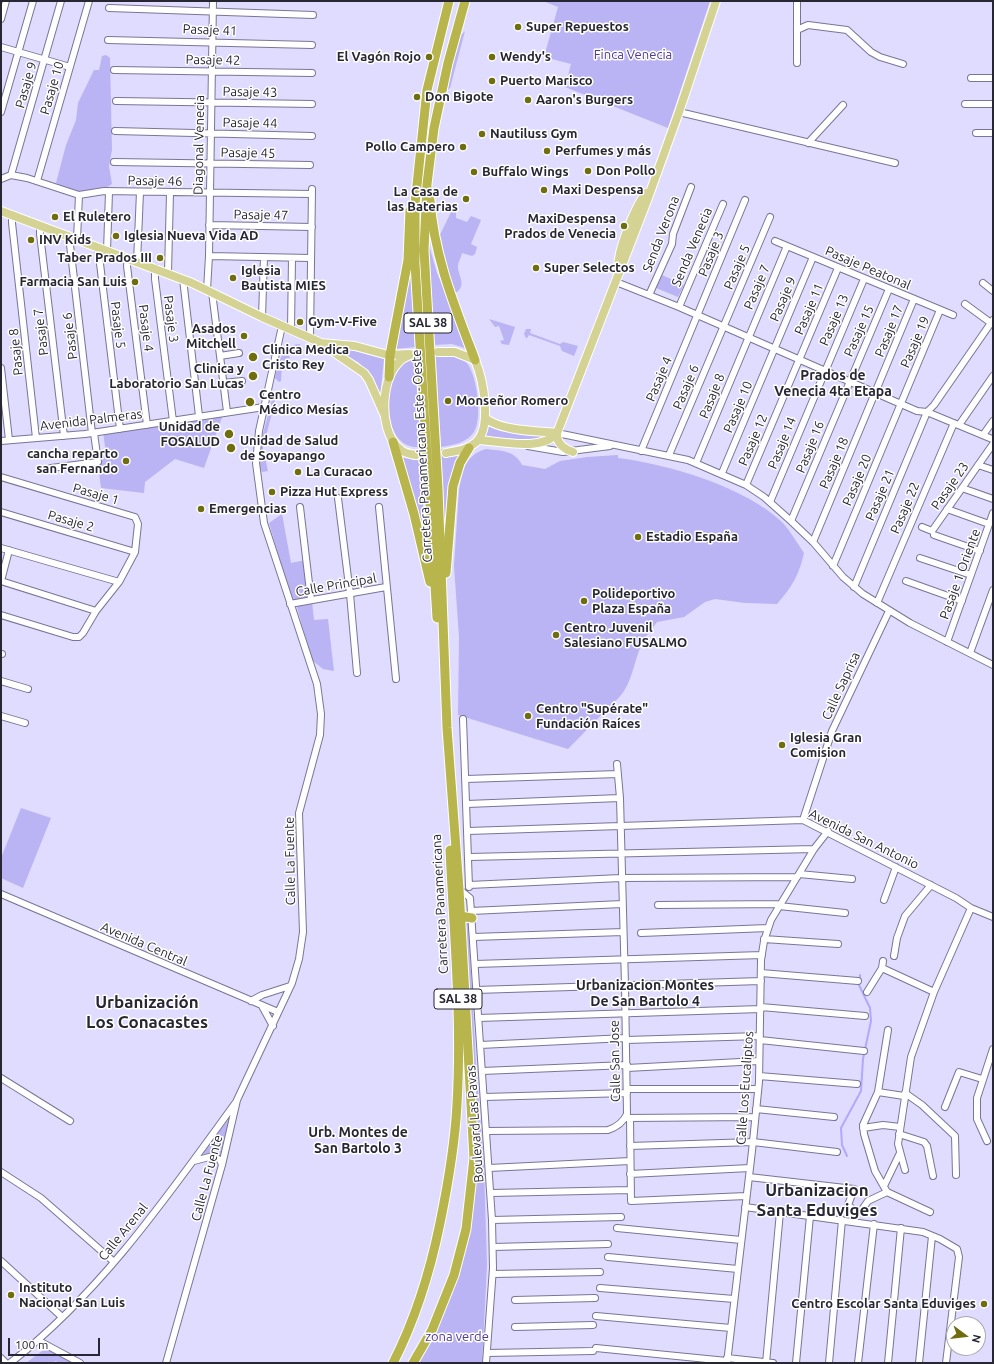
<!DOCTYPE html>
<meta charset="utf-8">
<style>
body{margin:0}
#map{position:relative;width:994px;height:1364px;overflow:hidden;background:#dfdcff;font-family:Ubuntu,sans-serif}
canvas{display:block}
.frame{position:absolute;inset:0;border:2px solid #272633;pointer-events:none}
.north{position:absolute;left:946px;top:1316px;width:40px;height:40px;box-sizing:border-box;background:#fff;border:1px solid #a9a8ad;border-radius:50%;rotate:105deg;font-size:11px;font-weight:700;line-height:16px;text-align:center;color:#272633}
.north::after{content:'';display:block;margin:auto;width:14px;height:18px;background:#6f6d0d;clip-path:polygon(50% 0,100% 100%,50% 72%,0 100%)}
.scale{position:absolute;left:8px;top:1338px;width:92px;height:18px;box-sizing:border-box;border:2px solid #272633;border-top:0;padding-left:5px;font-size:12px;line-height:14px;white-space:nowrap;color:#272633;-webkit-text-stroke:3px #fff;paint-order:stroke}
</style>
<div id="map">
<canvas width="994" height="1364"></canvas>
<div class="frame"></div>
<div class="north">N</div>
<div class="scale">100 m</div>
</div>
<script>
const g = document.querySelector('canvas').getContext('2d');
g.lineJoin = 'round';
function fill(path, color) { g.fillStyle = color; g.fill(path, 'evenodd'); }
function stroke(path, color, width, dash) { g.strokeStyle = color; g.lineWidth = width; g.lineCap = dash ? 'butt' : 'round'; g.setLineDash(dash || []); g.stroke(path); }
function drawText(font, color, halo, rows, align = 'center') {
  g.font = font + ' Ubuntu,sans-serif'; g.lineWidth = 3; g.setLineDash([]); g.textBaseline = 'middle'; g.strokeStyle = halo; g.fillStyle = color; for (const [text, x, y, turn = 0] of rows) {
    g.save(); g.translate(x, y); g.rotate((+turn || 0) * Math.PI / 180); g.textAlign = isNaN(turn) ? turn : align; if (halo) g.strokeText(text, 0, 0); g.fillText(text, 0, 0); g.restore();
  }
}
fill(new Path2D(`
 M543 1H710L668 128 565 87 571 64 544 57 558 7Z
 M465 31 450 88 446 91 459 37Z
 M106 55 110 58 112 150 109 166 112 184C94 197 74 193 56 183L66 145 76 120 78 103 94 70H99L102 56Z
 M452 210 456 212V218L467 222 471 216 481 220 471 244 477 247 475 254 472 256 462 253C461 258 457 264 458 268 459 277 466 285 457 292H454L437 241Z
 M426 235 437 273 450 303 465 348 452 344 434 345Z
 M412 261 416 347 394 349Z
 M662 275 684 285 678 297 656 288Z
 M489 319 515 327 509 345 502 344 500 341 504 340 499 326 495 327Z
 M526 329H531L530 333 560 344 563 342 578 346 574 356 562 351 560 346 529 335 527 338H526L524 334Z
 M300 344 301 348 288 354 290 358 282 366 281 381 279 382 275 378C278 364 282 344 300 344Z
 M344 348 384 359 380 397 367 371 358 362 341 353Z
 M435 355C444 355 455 354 463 359 477 368 483 418 474 432 466 443 454 445 441 447Z
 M415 356 420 447C386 450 383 396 394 373 398 365 408 359 415 356Z
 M275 392 277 393 263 448 268 471 262 472C253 457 268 420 271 403 272 400 271 397 271 394Z
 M224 412 204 468 175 459 145 482 144 493 101 488 97 456 106 455 103 431Z
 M486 425 493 428 543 435 544 438 535 440 483 437Z
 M486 449C502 451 514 450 522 465L545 469 560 461 587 457 618 455V458C668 464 746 487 783 523 791 532 797 543 804 553 799 575 792 587 777 604L745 603 715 599 705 602 684 617 657 622C653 628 648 633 644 640 632 661 634 687 613 703L568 749 458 715 459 637 454 566 459 490C463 470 465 455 486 449Z
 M462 453C445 484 447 520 445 554L439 457Z
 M400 454 413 460 421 458 425 549 418 509Z
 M282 514 291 563 306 560 311 598 294 600 290 594 269 523Z
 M312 601 314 620 328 619 334 671 323 669 312 660 296 604Z
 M21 808 51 818 23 888 1 878V858Z
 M460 916H468L476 1064 484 1168 487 1265 482 1363H413L447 1296 473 1178Z
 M229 1119 221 1157 215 1153 204 1155 203 1152Z
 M46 1348 49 1350 72 1363H58L56 1361 52 1363H26Z`), '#bab3f4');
stroke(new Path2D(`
 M847 1156 842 1145 841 1128 861 1091 863 1059 871 1021 870 1008 859 985 860 975`), '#b2a8fc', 2);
stroke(new Path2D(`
 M416 455 446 453`), '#bab8d6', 8, [8, 4]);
const minor = new Path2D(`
 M109 8 313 15
 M1 19 6 1
 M797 30 808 25 847 30 871 52 880 57 903 64
 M108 40 312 45
 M1 47 70 67
 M797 63V1
 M114 70 312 73
 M971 78H993
 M116 101 312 104
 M965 104H993
 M1 112 33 1
 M679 112 895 163
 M115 131 312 136
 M976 133H993
 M808 143 843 105
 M114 162 310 165
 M11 175 61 1
 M1 179 11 175 27 178 79 195 104 191 312 194
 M37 181 89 1
 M12 215V223L36 438
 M209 225 312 227
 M40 226V234L64 436
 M69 236 92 433
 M77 239 79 195
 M775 241 953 315
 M98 247 120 429
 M107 251 109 192
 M209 256 311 258
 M128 258 127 266 147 425
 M137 262 140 192
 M155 268V279L173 421
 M168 273 170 193
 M183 279 199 416
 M616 282 679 307 917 411 927 412 934 405 993 320
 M983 283 993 291
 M207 290 209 256 213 1
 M212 292 227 412
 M649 295 672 244 673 234 691 187
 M965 304 991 323
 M679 307 723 204
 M262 317 264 257
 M291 330 292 258
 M310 338 312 189
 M220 356 239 353
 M1 368 9 440
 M223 383 242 381
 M959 425 993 376
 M557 433 688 460 746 485 764 497 791 521 813 542 843 577 863 594 910 623 993 665
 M983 435 993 421
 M1 441 85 434 264 407
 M528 446 563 452 610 446
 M641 451 745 200
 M669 455 770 217
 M696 463 787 246
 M978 465 993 470
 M51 468 98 462 94 433
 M722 473 813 257
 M1 477 135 517 138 524 135 552 119 582 96 611 83 633 79 637H73L1 615
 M746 485 838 268
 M962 488 993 499
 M338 498 350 594 357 673
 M770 502 864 279
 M300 507 311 600
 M379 507 396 679
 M947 509 989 524
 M1 512 135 552
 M791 521 889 289
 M922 527 932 531 993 444
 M934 535 980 551
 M813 542 914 299
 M1 548 119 582
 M9 550 1 581 96 611
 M920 558 971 575
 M833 566 940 310
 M906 581 962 601
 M854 587 927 412 992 439
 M877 603 954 423
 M290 604 386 587
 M947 642 993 513
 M970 653 993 590
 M1 654H2
 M1 681 28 689
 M1 716 25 723
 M463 719 469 887
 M466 779 618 774
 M467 804 620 798
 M803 820 832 731 889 611
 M468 831 803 820 956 898 971 908 993 917
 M469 857 814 849
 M799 874 852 879
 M469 885 621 878 797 877
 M459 889 470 898 492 1220 493 1268 486 1363
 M1 894 278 1012
 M884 900 896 867
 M658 905 781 904
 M779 906 845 913
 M471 911 622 904
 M641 933 768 928
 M473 937 623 932
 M764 939 838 944
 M894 956 897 938 905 916 931 885
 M475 964 762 955
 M882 968 934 992
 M761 973 858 981
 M476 990 761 981
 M867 992 882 968 883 961
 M251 1001 262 995 290 986
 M262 1006 273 1026
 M761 1007 865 1016
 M478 1018 761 1009
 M888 1030 878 1092 863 1125 864 1134 875 1171 887 1192 930 1212
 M626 1040 760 1036
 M760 1040 864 1051
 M480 1045 626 1038
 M627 1068 759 1061
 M482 1071 627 1065
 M759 1076 857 1084
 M1 1078 70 1121
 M627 1089H758
 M878 1092 904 1096
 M905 1093 922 1105 955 1136 956 1175
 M484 1097 627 1093
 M945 1107 959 1072 982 1079
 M756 1109 834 1117
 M627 1118 755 1117
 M630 1118 631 1201 746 1196
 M863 1128 883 1125 900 1127
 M486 1131 608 1130C617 1127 623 1123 627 1114L625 985 620 798 617 764
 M899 1134 924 1142 927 1146 933 1176
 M987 1141 977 1119V1098L993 1049
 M630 1146 753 1142 837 1152
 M194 1161 213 1156 220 1160 222 1165
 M489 1168 630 1161
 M905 1170 898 1144 911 1057 934 992 971 908
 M1 1172 41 1198 114 1262
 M630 1174 750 1168
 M749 1177 854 1189 848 1205 855 1211H861L868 1201 887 1192
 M884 1186 900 1153
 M491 1193 631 1190
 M745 1207 923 1232 940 1239 957 1249 959 1257 946 1363
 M492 1220 621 1217
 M617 1228 741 1240
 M493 1247 608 1244
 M608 1257 738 1269
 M1 1261 62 1317
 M493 1274 600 1272
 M600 1288 734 1299
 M515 1300 595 1298
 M596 1316 731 1328
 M515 1327 593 1325
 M39 1341 80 1363
 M596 1348 727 1361
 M487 1353 593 1351
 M1 1358 6 1363
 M727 1358 773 1363
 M10 1363C101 1293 169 1194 236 1102
 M166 1363 222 1165 237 1100 292 983 299 959 303 932 299 813 320 735 321 714 317 684 264 523 256 463 259 431 282 326
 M727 1363 752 1151 759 1082 761 960 764 941 771 920 814 849 828 831
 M766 1363 780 1212
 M796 1363 810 1216
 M829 1363 842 1220
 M858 1363 874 1224
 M888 1363 901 1228
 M919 1363 932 1236`);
const major = new Path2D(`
 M1 211 192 283 262 317 319 342 364 373 369 380 384 414
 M619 273C614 257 635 207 646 193
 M320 343 355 346 388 355 409 354
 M438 352H455L475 360C483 379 493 428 475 443 467 450 456 451 446 453
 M415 354C379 358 375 432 401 450 406 454 411 454 416 455
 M485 418C501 431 536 431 557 433
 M557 433C556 443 564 449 573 452
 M478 440C499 441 542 452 557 433L648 198 679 112 716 1`);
const highway = new Path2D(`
 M430 200C434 257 455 307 475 360
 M389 377 390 355 408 260 410 210
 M393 442 414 514 430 582
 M446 573 453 486 460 463 469 448
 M437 618 415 264V204L427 90 449 1
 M460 916 472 918
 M393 1363C416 1318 430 1272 440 1223 448 1184 455 1144 457 1104 462 1019 454 934 450 850
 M413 1363 432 1330 454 1275 466 1229 474 1158 459 889 447 728 438 489 424 250 427 184 434 128 448 63 465 1`);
stroke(minor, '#787695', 8);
stroke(major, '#fff', 10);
stroke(highway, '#fff', 11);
stroke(minor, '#fff', 6);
stroke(major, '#d4d393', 8);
stroke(highway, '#b7b54b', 9);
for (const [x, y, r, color] of [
 [518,27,4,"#6f6d0d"],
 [429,57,4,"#6f6d0d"],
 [492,57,4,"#6f6d0d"],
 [492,81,4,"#6f6d0d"],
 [417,97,4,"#6f6d0d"],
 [528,100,4,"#6f6d0d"],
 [482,134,4,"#6f6d0d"],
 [463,147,4,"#6f6d0d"],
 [547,151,4,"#6f6d0d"],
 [588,171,4,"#6f6d0d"],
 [474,172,4,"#6f6d0d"],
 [544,190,4,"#6f6d0d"],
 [466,199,4,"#6f6d0d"],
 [55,217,4,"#6f6d0d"],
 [624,226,4,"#6f6d0d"],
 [116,236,4,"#6f6d0d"],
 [31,240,4,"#6f6d0d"],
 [160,258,4,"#6f6d0d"],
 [536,268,4,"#6f6d0d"],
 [233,278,4,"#6f6d0d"],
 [135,282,4,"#6f6d0d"],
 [300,322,4,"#6f6d0d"],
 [244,336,4,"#6f6d0d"],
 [253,357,5,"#6f6d0d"],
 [253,376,5,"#6f6d0d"],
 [448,401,4,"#6f6d0d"],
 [250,402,5,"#6f6d0d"],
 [229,434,5,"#6f6d0d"],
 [231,448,5,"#6f6d0d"],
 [126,461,4,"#6f6d0d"],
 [298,472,4,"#6f6d0d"],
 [272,492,4,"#6f6d0d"],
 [201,509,4,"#6f6d0d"],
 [638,537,4,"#6f6d0d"],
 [584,601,4,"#6f6d0d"],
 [556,635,4,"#6f6d0d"],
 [528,716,4,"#6f6d0d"],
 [782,745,4,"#6f6d0d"],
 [11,1295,4,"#6f6d0d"],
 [984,1304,4,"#6f6d0d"]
]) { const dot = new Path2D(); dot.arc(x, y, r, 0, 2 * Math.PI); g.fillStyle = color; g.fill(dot); stroke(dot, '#fff', 1.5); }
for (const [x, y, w] of [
 [428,323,48],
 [458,999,48]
]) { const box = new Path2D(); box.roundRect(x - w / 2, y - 10, w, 20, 3); g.fillStyle = '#fff'; g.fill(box); stroke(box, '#272633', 1); }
drawText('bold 12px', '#272633', null, [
 ["SAL 38",428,323],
 ["SAL 38",458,999]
]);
drawText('bold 13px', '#272633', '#fff', [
 ["Super Repuestos",526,27],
 ["El Vagón Rojo",421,57,"right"],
 ["Wendy's",500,57],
 ["Puerto Marisco",500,81],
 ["Don Bigote",425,97],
 ["Aaron's Burgers",536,100],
 ["Nautiluss Gym",490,134],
 ["Pollo Campero",455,147,"right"],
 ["Perfumes y más",555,151],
 ["Don Pollo",596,171],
 ["Buffalo Wings",482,172],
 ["Maxi Despensa",552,190],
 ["La Casa de",458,192,"right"],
 ["las Baterias",458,207,"right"],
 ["El Ruletero",63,217],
 ["MaxiDespensa",616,219,"right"],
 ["Prados de Venecia",616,234,"right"],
 ["Iglesia Nueva Vida AD",124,236],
 ["INV Kids",39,240],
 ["Taber Prados III",152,258,"right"],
 ["Super Selectos",544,268],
 ["Iglesia",241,271],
 ["Bautista MIES",241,286],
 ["Farmacia San Luis",127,282,"right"],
 ["Gym-V-Five",308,322],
 ["Asados",236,329,"right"],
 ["Mitchell",236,344,"right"],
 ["Clinica Medica",262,350],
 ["Cristo Rey",262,365],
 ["Clinica y",244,369,"right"],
 ["Laboratorio San Lucas",244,384,"right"],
 ["Centro",259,395],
 ["Médico Mesías",259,410],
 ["Monseñor Romero",456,401],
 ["Unidad de",220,427,"right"],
 ["FOSALUD",220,442,"right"],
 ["Unidad de Salud",240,441],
 ["de Soyapango",240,456],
 ["cancha reparto",118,454,"right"],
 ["san Fernando",118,469,"right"],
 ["La Curacao",306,472],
 ["Pizza Hut Express",280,492],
 ["Emergencias",209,509],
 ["Estadio España",646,537],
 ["Polideportivo",592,594],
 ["Plaza España",592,609],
 ["Centro Juvenil",564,628],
 ["Salesiano FUSALMO",564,643],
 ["Centro \"Supérate\"",536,709],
 ["Fundación Raíces",536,724],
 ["Iglesia Gran",790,738],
 ["Comision",790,753],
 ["Instituto",19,1288],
 ["Nacional San Luis",19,1303],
 ["Centro Escolar Santa Eduviges",976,1304,"right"]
], 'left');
drawText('13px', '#272633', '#fff', [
 ["Pasaje 41",210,30,2],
 ["Pasaje 42",213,60,1],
 ["Pasaje 9",26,85,-74],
 ["Pasaje 10",52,88,-74],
 ["Pasaje 43",250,92,1],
 ["Pasaje 44",250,123,1],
 ["Diagonal Venecia",199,145,-89],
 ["Pasaje 45",248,153,1],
 ["Pasaje 46",155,181,1],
 ["Pasaje 47",261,215,1],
 ["Senda Verona",661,234,-69],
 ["Senda Venecia",692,247,-67],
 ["Pasaje 3",711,254,-68],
 ["Pasaje 5",737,267,-67],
 ["Pasaje Peatonal",868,268,23],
 ["Pasaje 7",757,287,-67],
 ["Pasaje 9",783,299,-67],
 ["Pasaje 11",809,309,-67],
 ["Pasaje 3",171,319,83],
 ["Pasaje 13",834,320,-67],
 ["Pasaje 5",118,325,83],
 ["Pasaje 4",146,328,83],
 ["Pasaje 15",859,331,-66],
 ["Pasaje 17",889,331,-68],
 ["Pasaje 7",41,332,-97],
 ["Pasaje 6",70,336,-97],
 ["Pasaje 19",915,342,-67],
 ["Pasaje 8",16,352,-96],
 ["Pasaje 4",659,379,-67],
 ["Pasaje 6",686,387,-67],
 ["Pasaje 8",712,396,-68],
 ["Pasaje 10",738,407,-67],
 ["Avenida Palmeras",91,420,-7],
 ["Pasaje 12",753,440,-67],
 ["Pasaje 14",782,443,-68],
 ["Pasaje 16",810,447,-68],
 ["Carretera Panamericana Este - Oeste",422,456,-93],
 ["Pasaje 18",834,463,-67],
 ["Pasaje 20",857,480,-67],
 ["Pasaje 23",950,486,-55],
 ["Pasaje 1",96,494,16],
 ["Pasaje 21",880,495,-67],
 ["Pasaje 22",905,508,-67],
 ["Pasaje 2",71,521,16],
 ["Pasaje 1 Oriente",960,574,-70],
 ["Calle Principal",336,585,-10],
 ["Calle Saprisa",841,686,-65],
 ["Avenida San Antonio",864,839,26],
 ["Calle La Fuente",290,861,-91],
 ["Carretera Panamericana",440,904,-93],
 ["Avenida Central",144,944,23],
 ["Calle San Jose",615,1061,-91],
 ["Calle Los Eucaliptos",745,1088,-86],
 ["Boulevard Las Pavas",475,1124,-94],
 ["Calle La Fuente",207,1178,-75],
 ["Calle Arenal",123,1232,-51]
]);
drawText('13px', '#4e3898', '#fff', [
 ["Finca Venecia",633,55],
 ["zona verde",457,1337]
]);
drawText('bold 14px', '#272633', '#fff', [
 ["Prados de",833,375],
 ["Venecia 4ta Etapa",833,391],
 ["Urbanizacion Montes",645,985],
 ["De San Bartolo 4",645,1001],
 ["Urb. Montes de",358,1132],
 ["San Bartolo 3",358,1148]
]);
drawText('bold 17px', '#272633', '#fff', [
 ["Urbanización",147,1002],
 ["Los Conacastes",147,1022],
 ["Urbanizacion",817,1190],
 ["Santa Eduviges",817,1210]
]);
</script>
